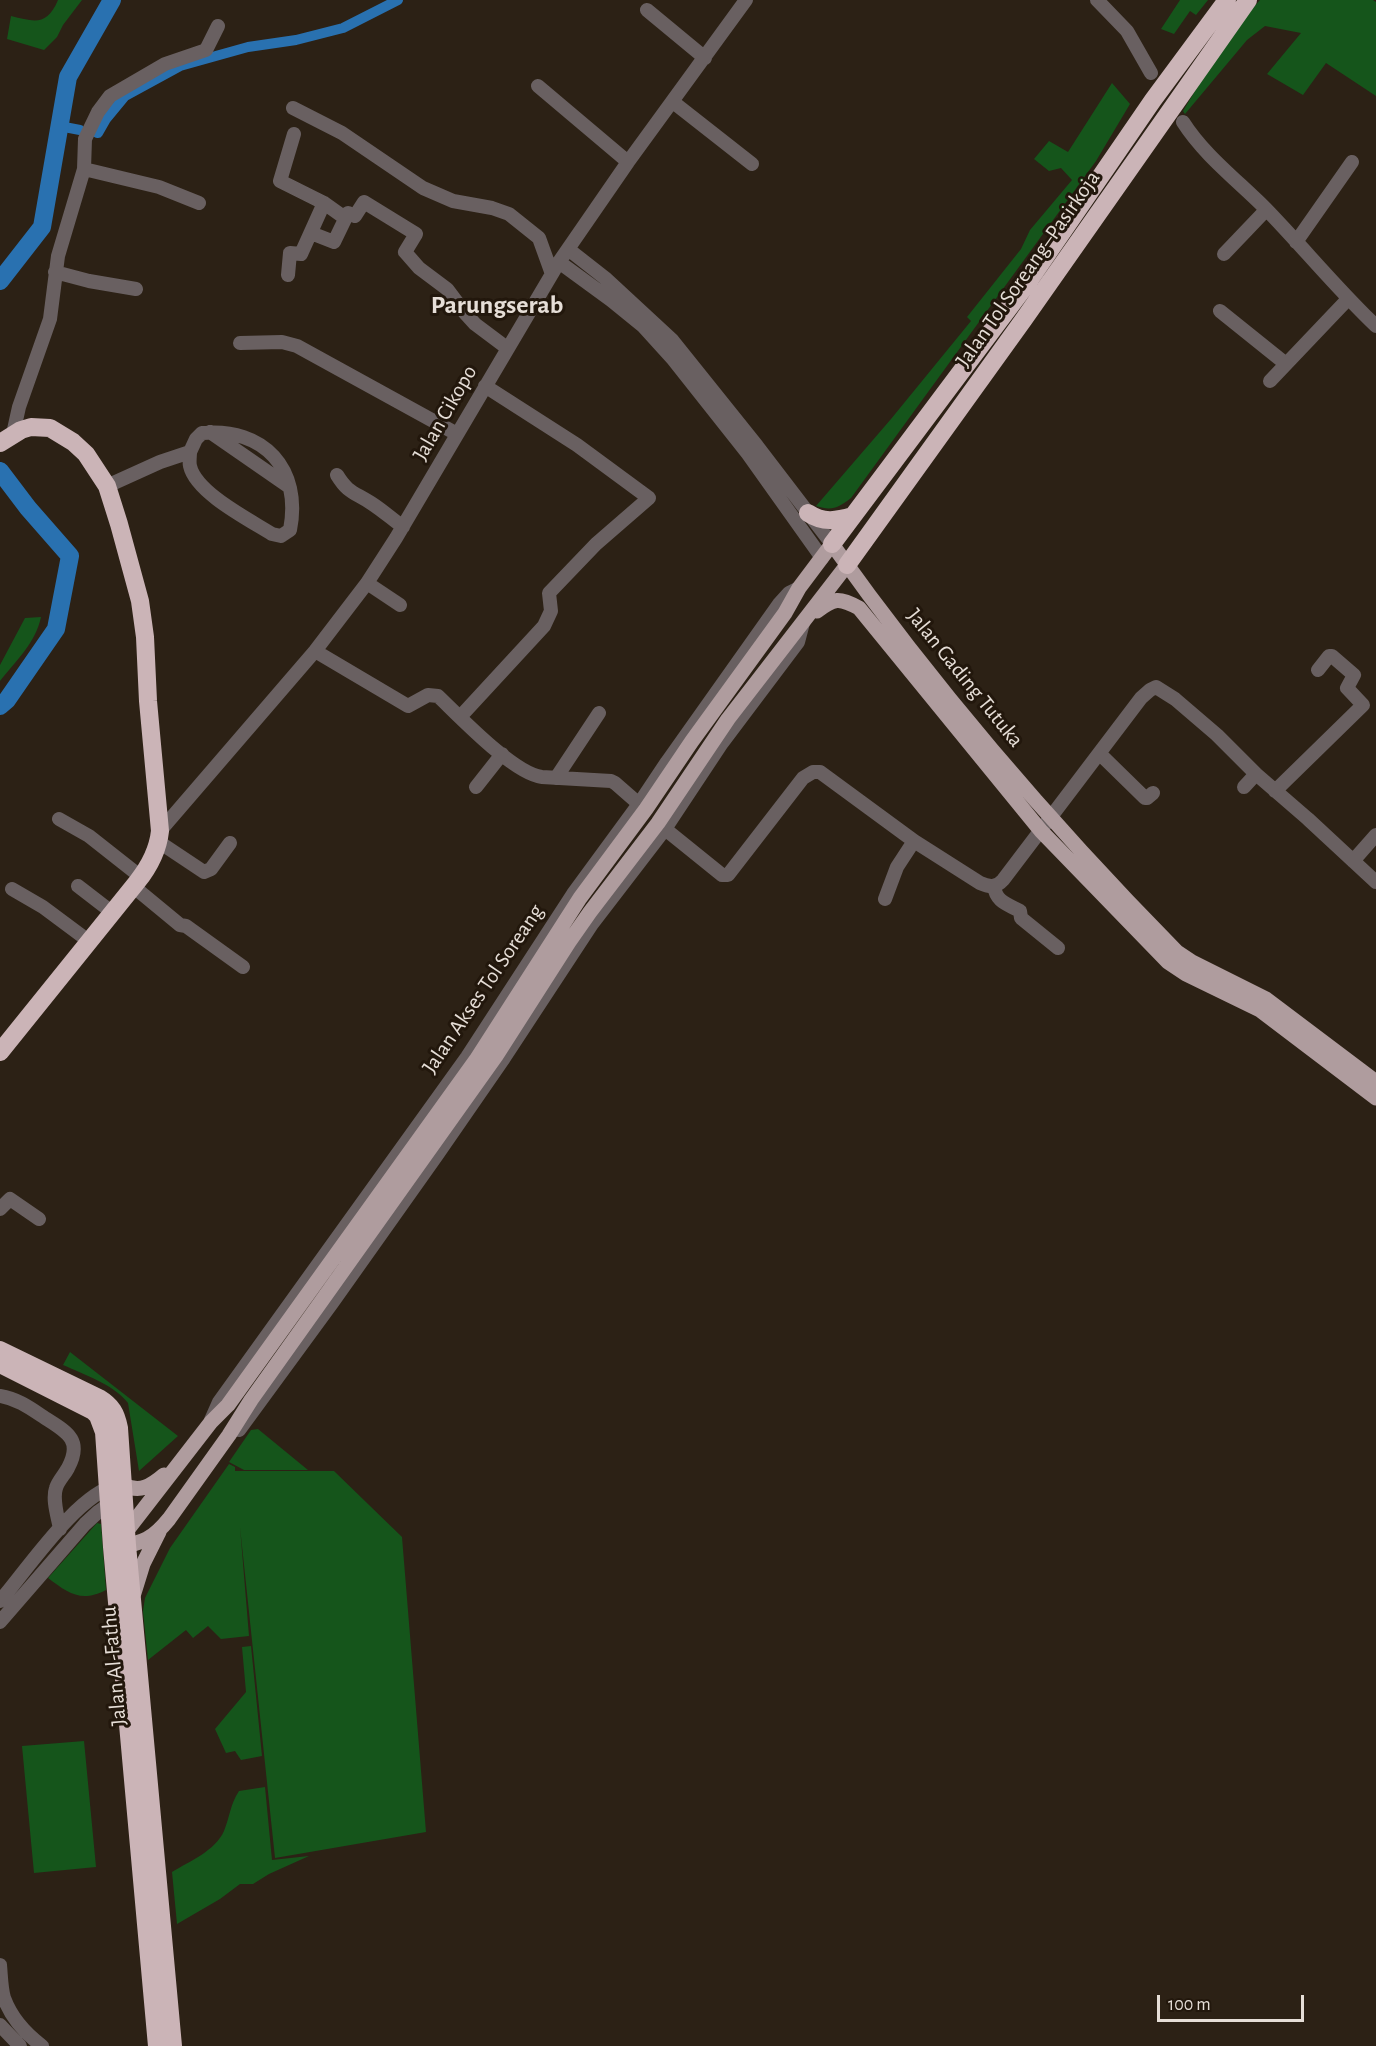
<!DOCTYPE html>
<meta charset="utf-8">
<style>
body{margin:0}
#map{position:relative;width:1376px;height:2046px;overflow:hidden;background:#2c2115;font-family:"Alegreya Sans",sans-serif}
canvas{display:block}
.scale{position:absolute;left:1157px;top:1995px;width:147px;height:27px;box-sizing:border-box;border:3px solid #e6ded7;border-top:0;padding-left:8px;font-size:18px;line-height:21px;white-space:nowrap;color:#e6ded7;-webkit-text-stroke:4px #22170c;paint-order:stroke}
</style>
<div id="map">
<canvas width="1376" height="2046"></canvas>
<div class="scale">100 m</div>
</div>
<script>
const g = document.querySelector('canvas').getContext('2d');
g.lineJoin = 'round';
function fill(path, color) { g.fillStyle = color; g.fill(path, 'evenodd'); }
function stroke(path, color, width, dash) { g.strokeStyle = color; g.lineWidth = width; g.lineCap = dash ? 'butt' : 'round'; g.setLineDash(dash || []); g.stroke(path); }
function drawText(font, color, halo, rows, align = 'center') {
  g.font = font + ' "Alegreya Sans",sans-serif'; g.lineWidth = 6; g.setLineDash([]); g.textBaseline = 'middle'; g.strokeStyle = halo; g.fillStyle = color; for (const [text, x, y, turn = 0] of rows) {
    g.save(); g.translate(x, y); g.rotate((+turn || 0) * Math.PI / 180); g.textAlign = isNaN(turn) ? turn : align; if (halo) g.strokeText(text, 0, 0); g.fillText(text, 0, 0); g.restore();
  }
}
fill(new Path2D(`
 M58 0H82L63 25 57 37 44 50 7 39 11 16C35 22 47 26 58 0Z
 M1180 0H1208L1196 15 1190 11 1174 34 1161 29Z
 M1260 0H1373L1376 2V96L1326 63 1303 95 1267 74 1301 33 1265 26 1247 40 1185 114 1183 111 1210 66 1246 16Z
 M1112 83 1130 104 1096 161 851 498C838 508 832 511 816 506L891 419 971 321 967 317 1021 249 1030 230 1072 180 1061 168 1049 171 1034 159 1049 141 1068 152Z
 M41 617C36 642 16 661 0 681V665L25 618Z
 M70 1352 178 1436 139 1471 128 1403C113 1384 85 1375 63 1365Z
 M258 1429 308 1470H244L229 1462 251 1430Z
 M229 1464 235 1467V1471H334L402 1537 426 1832 275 1858 240 1527 249 1636 221 1639 208 1626 193 1638 186 1630 148 1660 143 1611 145 1598 170 1548Z
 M97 1523 101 1524 106 1590C81 1603 68 1593 48 1578Z
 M251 1646 262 1756 241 1760 235 1751 226 1753 215 1729 246 1692 242 1647Z
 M84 1741 96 1867 34 1873 22 1746Z
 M265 1787 272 1860 309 1856 269 1874 253 1884H240L220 1899 177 1924 172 1872C190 1861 215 1851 224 1831 230 1816 230 1805 239 1791Z`), '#15551b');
stroke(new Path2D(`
 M59 126 80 130
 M97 133H98L106 119 125 96 180 66 248 47 296 40 343 28 398 0`), '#2971b0', 10);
stroke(new Path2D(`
 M0 281 42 227 68 77 112 0
 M0 471 28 508 70 556 56 629 7 700 0 706`), '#2971b0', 18);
stroke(new Path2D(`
 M1097 0 1127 31 1151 73
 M647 10 705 58
 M538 86 628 162
 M673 102 752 164
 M293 108 342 133 423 188 453 201 492 208 509 214 539 238 552 274
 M1183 122C1204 155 1237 180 1265 208 1303 247 1337 289 1376 326
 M294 134 280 181 324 203
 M84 169 85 139 98 112 110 96 165 64 206 50 218 26
 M311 233 334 242 348 213 355 216 364 202 416 234 405 252 419 268 447 289 465 313 475 324 507 348
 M1296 242 1352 162
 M568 249 605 278 672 340 757 446 832 544
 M1224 254 1266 210
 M559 262 611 300 643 326 672 358 748 454 822 558
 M55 272 89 281 136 289
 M288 275 290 253 301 254 324 203 345 218
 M1220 311 1286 364
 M240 343 282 342 297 346 457 434
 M1270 381 1348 299
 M210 432 288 486
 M13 434 19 407 50 319 58 256 84 169 159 187 199 203
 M337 475C348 493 354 492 371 503 382 510 392 519 403 527
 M107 486 160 462 190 452 196 439 202 433C264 427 302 469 290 530L281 536 272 534C250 520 196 493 190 466 189 462 190 456 190 452
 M367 583 400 605
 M315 651 408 706 428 695 438 696C460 717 514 774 542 777L611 781 615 783 639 804
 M460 717 544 626 551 611 549 593 596 544 649 498 577 445 485 386
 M1100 754 1145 798H1147L1153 793
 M556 778 599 713
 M476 787 502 754
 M1244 787 1256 774
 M1275 791 1363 705 1347 688 1354 675 1332 656H1329L1318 670
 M59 819 89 836 141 877
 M665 829 722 875H728L803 778 813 772H820L914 841 980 883C989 887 996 888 1003 880L1141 698 1150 690 1156 687 1175 699 1217 735 1256 774 1308 819 1376 882
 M160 831 315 651 367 583 396 538 559 262 628 162 746 0
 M159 842 204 872 211 869 230 843
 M1353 861 1376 835
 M78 886 113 913
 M994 886C996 902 1007 904 1020 911L1021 918 1058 948
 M134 887 180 925 186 926 243 967
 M12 889 43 907 90 942
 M885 899 897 867 914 841
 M0 1209 10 1199 39 1219
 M0 1396C18 1399 30 1408 45 1418 67 1432 83 1440 68 1468 65 1474 58 1481 56 1488 52 1500 58 1517 60 1529
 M211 1420 219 1402 467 1057 573 894 639 804 667 762 779 604 789 593 799 588
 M239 1430 332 1303 437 1155 504 1058 592 924 665 829 722 743 798 642 803 623
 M0 1601C26 1571 79 1492 116 1486
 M0 1622 85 1524 98 1512 115 1500
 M0 1965C1 1975 1 1988 4 1998 11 2017 26 2034 42 2046
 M0 2025 20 2046`), '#696061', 14);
stroke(new Path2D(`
 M817 611C834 598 839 597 859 608L1041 831 1168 962 1186 974 1260 1010 1376 1098
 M124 1485C140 1493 151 1486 164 1475
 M122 1537 211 1422 228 1405 476 1060 580 898 646 809 692 741 785 613 799 588 832 544C935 689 1052 825 1177 952L1192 962 1266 999 1376 1082
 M118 1547C143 1543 153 1539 169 1519L229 1435 251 1400 496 1056 569 942 590 912 658 823 728 719 847 565
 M134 1593 143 1564 159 1532`), '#af9c9e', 15);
stroke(new Path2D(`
 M0 443 21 430 31 427 50 428 73 442 86 454 107 486 119 524 140 601 145 637 148 701 160 831C158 850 149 867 137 882L0 1052
 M808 513C823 523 836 521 853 516
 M832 544 1026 285 1153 100 1227 0
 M847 565 1024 319 1248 0
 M0 1350 99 1398C112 1406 116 1413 119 1428L127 1545 173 2046
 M0 1364 93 1411 98 1416 104 1432 112 1547 157 2046`), '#cbb4b7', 18);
drawText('22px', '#e6ded7', '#22170c', [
 ["Jalan Tol Soreang–Pasirkoja",1028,269,-55],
 ["Jalan Cikopo",445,413,-60],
 ["Jalan Gading Tutuka",965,678,51],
 ["Jalan Akses Tol Soreang",483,989,-56],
 ["Jalan Al-Fathu",114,1666,-95]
]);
drawText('bold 26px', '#e6ded7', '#22170c', [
 ["Parungserab",497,305]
]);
</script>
